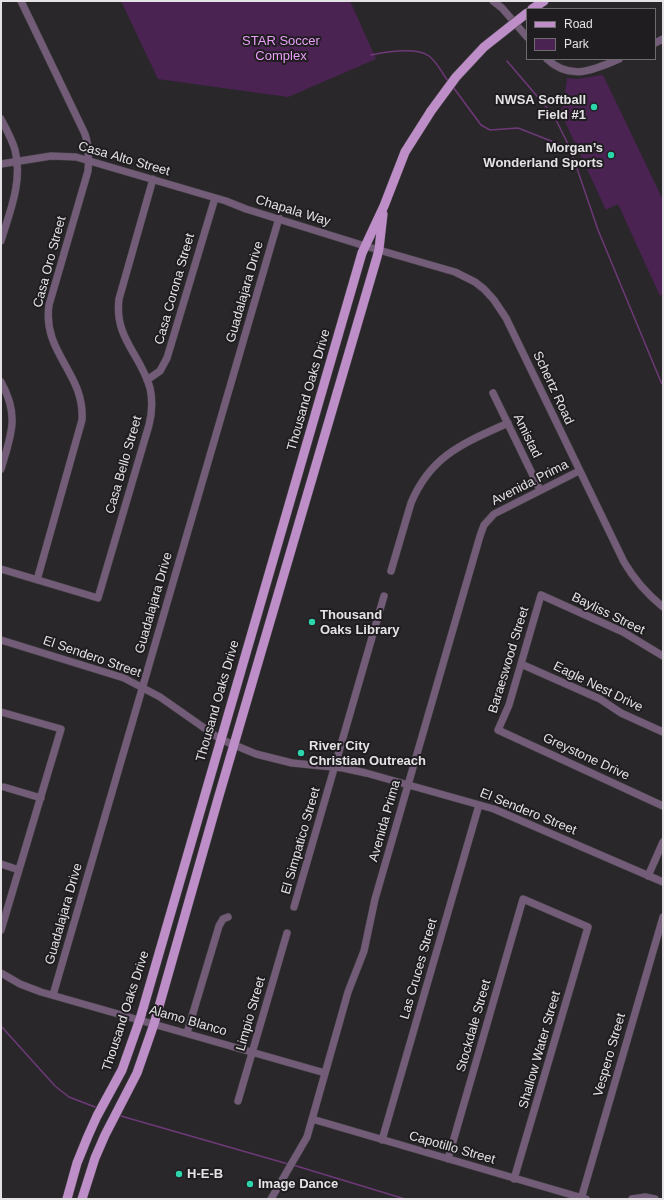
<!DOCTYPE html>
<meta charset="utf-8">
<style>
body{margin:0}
#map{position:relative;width:664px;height:1200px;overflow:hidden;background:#2a272b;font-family:Arial,sans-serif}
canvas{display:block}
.frame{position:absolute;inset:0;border:2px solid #e4e2e5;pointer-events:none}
.legend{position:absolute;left:526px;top:8px;width:130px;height:52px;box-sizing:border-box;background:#201d21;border:1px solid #6e6c6f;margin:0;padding:5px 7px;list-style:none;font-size:12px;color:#e4e2e5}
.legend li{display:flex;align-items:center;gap:8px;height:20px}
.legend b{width:20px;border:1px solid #6e6c6f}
</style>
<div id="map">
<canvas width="664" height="1200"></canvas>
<div class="frame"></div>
<ul class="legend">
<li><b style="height:5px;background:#be8ec8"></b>Road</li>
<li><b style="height:11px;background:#4b2353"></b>Park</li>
</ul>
</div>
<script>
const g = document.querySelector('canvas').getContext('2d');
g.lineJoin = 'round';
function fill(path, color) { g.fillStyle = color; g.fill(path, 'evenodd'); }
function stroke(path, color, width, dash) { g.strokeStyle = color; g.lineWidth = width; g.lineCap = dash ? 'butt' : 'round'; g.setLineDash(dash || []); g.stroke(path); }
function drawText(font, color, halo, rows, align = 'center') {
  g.font = font + ' Arial,sans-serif'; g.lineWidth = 4; g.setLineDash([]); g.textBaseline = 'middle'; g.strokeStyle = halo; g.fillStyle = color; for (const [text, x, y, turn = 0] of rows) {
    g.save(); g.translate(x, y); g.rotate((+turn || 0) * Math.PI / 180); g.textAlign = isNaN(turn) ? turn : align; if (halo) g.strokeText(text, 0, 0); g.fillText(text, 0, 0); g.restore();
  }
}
fill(new Path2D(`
 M121 1H350L376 59 288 97 158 79Z
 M603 75 663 200V294L660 296 618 204 606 210 560 111 567 100 565 93 567 78 577 79Z`), '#4b2353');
stroke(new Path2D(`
 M371 55C386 52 416 47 429 56 437 62 442 73 448 81
 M507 61 554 116 570 148 598 230 661 382 663 385
 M453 87 481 125 490 130 518 128 569 148
 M1 1026 55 1086 69 1097 95 1107
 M121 1116 288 1164
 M293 1165 405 1199`), '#6e3978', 1.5);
const minor = new Path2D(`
 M21 1 85 134C89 146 89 158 88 171L49 305C42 353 85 373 82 420L37 580
 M493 1 502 8 527 37
 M655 43 663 39
 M547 59C570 81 594 70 619 59
 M1 119C6 129 12 139 15 150 23 181 10 211 1 241
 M1 164 51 156 76 157 226 201 246 209 365 246 455 272 475 282 484 289 494 300 506 318 624 562C634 579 647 594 663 607
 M147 380 160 371 167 358 215 198
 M1 382C20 416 11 435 1 469
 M493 393 540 490
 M1 569 98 598 149 425C152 413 153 401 150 388 141 355 114 338 119 299L153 179
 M391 571 411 503C431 455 464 443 508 423
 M1 640 124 678 160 697 220 739 256 754 292 763 343 768 366 773 494 809 663 882
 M663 656 623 632 541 595 509 705 498 730 663 806
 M521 664 600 699 621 713 663 732
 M1 712 61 729 1 930
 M4 787 41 798
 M1 864 19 870
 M648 876 663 842
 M294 907 384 596
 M1 973 20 984 41 992 325 1073
 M53 995 279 218
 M187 1033 219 926 223 919 228 917
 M238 1101 287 933
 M312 1119 586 1199
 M382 1140 479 805
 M448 1159 523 899 588 927 514 1179
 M271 1199 307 1137 348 992 364 951 375 899 480 536 484 525 494 514 579 471
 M581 1199 663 917
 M632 1199 645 1197 655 1199`);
const major = new Path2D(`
 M532 9 544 1
 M67 1199 77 1163 88 1136 97 1116 122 1070 140 1019 362 253 384 206 405 152 431 111
 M82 1199 95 1158 105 1135 137 1073 154 1024 218 799 377 257 379 249 383 214`);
stroke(minor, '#484549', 8);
stroke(major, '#484549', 10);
stroke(minor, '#735c78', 7);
stroke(major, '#be8ec8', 9);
const majorBridge = new Path2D(`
 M431 111 456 77 484 47 527 13`);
stroke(majorBridge, '#484549', 10, []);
stroke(majorBridge, '#be8ec8', 9);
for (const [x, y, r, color] of [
 [594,107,4,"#2cd5ab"],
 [611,155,4,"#2cd5ab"],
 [312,622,4,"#2cd5ab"],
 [301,753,4,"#2cd5ab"],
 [179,1174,4,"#2cd5ab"],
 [250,1184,4,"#2cd5ab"]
]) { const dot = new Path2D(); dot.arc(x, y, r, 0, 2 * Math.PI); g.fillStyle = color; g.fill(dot); stroke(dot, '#201d21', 1.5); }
drawText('13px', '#e99ef8', '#201d21', [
 ["STAR Soccer",281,41],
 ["Complex",281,56]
]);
drawText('bold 13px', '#e4e2e5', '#201d21', [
 ["NWSA Softball",586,100,"right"],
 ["Field #1",586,115,"right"],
 ["Morgan’s",603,148,"right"],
 ["Wonderland Sports",603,163,"right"],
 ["Thousand",320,615],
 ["Oaks Library",320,630],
 ["River City",309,746],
 ["Christian Outreach",309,761],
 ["H-E-B",187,1174],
 ["Image Dance",258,1184]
], 'left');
drawText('13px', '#e4e2e5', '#201d21', [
 ["Casa Alto Street",124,159,16],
 ["Chapala Way",293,211,17],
 ["Casa Oro Street",50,262,-75],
 ["Casa Corona Street",175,289,-74],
 ["Guadalajara Drive",245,292,-74],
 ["Schertz Road",553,388,65],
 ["Thousand Oaks Drive",309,390,-74],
 ["Amistad",527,436,64],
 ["Casa Bello Street",124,465,-74],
 ["Avenida Prima",530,483,-27],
 ["Guadalajara Drive",154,603,-74],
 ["Bayliss Street",608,614,26],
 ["El Sendero Street",92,657,19],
 ["Baraeswood Street",509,660,-73],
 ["Eagle Nest Drive",598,687,26],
 ["Thousand Oaks Drive",218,701,-74],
 ["Greystone Drive",586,757,25],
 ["El Sendero Street",528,812,22],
 ["Avenida Prima",385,821,-74],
 ["El Simpatico Street",301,841,-74],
 ["Guadalajara Drive",64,914,-74],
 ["Las Cruces Street",419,969,-74],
 ["Thousand Oaks Drive",126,1011,-72],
 ["Limpio Street",251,1014,-74],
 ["Alamo Blanco",188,1021,16],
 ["Stockdale Street",474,1026,-74],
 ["Shallow Water Street",540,1050,-74],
 ["Vespero Street",610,1055,-74],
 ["Capotillo Street",452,1148,16]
]);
</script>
